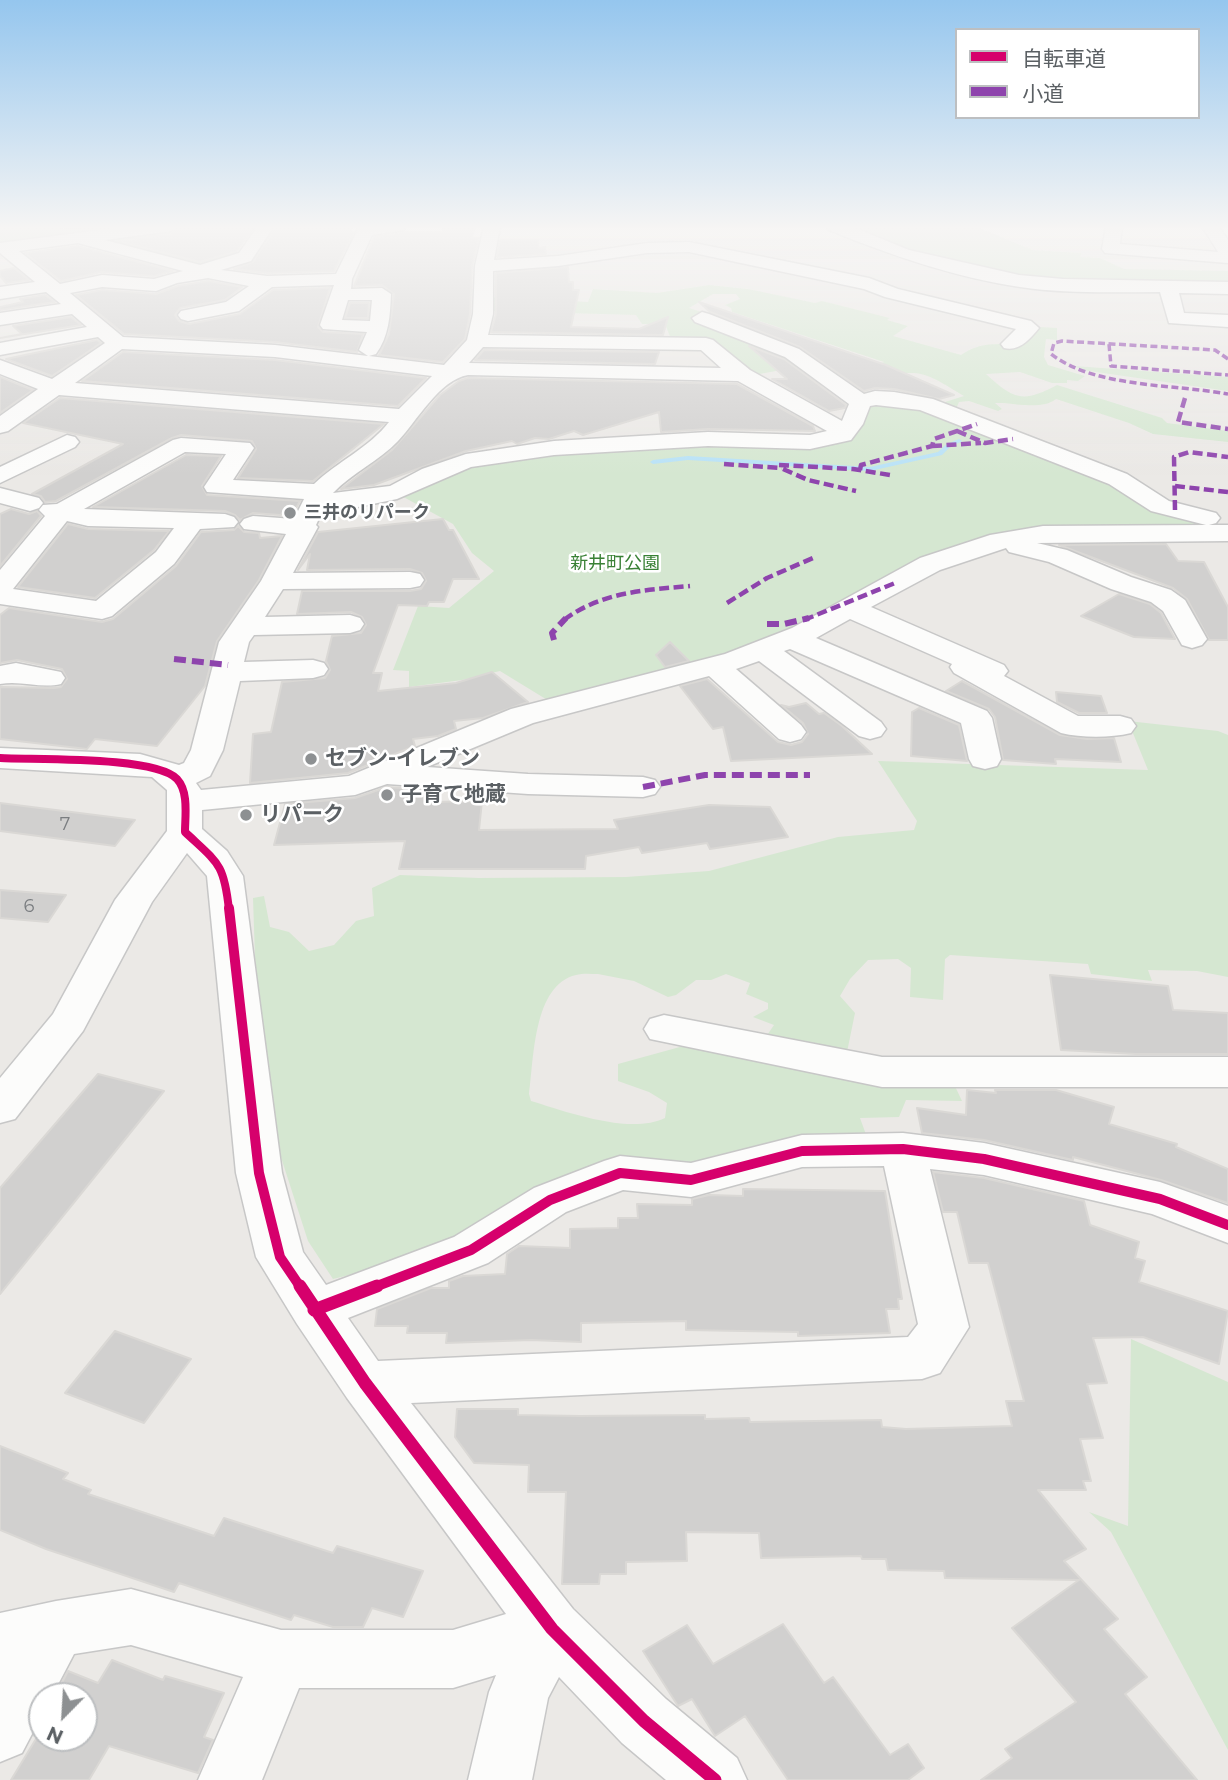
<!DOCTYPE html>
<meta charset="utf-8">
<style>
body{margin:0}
#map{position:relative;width:1228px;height:1780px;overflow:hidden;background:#ebe9e6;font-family:Montserrat,"Noto Sans JP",sans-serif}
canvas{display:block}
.legend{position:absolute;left:955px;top:28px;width:245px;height:91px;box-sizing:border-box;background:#fff;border:2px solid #bdbfc1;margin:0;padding:9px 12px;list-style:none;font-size:21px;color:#5b6064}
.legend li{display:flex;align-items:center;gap:14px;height:35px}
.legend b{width:35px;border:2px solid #bdbfc1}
.north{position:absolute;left:28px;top:1682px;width:70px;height:70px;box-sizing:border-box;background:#fff;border:2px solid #bdbfc1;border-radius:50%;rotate:204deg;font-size:19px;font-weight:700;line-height:28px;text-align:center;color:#5b6064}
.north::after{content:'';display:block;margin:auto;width:24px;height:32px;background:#8d9092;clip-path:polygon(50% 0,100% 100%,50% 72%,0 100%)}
</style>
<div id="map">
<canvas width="1228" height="1780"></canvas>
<ul class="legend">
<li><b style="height:9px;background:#d6006c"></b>自転車道</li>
<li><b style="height:9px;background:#8e44ad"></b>小道</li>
</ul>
<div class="north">N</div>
</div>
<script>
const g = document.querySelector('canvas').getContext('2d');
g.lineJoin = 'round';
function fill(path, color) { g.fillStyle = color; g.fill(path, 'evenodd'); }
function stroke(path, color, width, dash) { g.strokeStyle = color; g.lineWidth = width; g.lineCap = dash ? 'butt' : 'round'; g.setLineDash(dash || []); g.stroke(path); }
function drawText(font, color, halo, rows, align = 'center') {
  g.font = font + ' Montserrat,"Noto Sans JP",sans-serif'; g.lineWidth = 5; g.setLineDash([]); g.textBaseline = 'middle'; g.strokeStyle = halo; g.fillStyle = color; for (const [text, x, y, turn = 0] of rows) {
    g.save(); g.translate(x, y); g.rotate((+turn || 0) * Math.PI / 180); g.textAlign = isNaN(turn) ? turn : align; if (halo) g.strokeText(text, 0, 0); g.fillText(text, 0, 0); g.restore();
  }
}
fill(new Path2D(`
 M10 226H54L63 229 145 226 0 244V228Z
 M187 226 192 237 239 253 196 265 100 240Z
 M838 226H974L1033 250 1082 253 1080 257 1100 258 1124 269 1228 271V286L1070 284 937 262Z
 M709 285 748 289 815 303 822 301 890 318 887 320 908 326 893 336 961 355C976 345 986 344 1005 344L1021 326 1057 328V340L1046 339 1044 357 1048 365 1085 376 1078 381 1067 380V383H1052L1020 372 986 374C1014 400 1023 403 1057 385L1162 418 1167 423 1228 431V442L1153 434 1129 423 1056 399C1041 411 1013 402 995 403L1002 409 998 411 969 401 959 402 955 411 943 408 945 402 964 396C950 388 928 372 912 373 895 373 883 371 867 368L884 362 732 312 731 308 725 305 740 299 736 294H713L689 308 708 314 701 320 781 353 798 367 754 375 704 337 671 339 665 324H642L636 315 491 311 492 297 588 302 593 289 657 293Z
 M1074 366 1228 377V391L1082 370Z
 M910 403 1086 469 1165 511 1228 527 1007 534 784 633 716 658 549 701 500 671 462 680 409 687V671L393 670 418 606 449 608 494 571 472 553 453 524 398 494 433 475 555 449 812 444 869 405Z
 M1128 721 1218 731 1228 735V977L1197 971 1148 970 1152 981 1091 974 1088 964 950 955 945 959 943 1000 910 997 911 968 898 959 868 960 850 979 840 996 855 1013 847 1052 881 1063H944L962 1101 906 1100 899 1117 860 1118 868 1140 693 1171 618 1168 467 1246 333 1279 308 1241 268 1117 257 1017 253 898 264 896 270 927 289 932 309 951 334 945 356 921 374 916 372 888 400 875 479 878 626 877 709 871 838 837 914 830 917 821 878 761 1148 770ZM598 974 634 981 668 997 676 995 696 980H711L726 974 750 983 746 994 768 1003V1009L753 1017 774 1025 757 1050 698 1042 618 1064V1081L649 1092 667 1103 665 1118C630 1135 567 1112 531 1101L529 1094C534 1059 533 985 576 975 583 973 591 974 598 974Z
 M1131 1339 1228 1382V1750L1111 1532 1089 1512 1128 1526Z`), '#d5e7d1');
fill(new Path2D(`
 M959 439 962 441 961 442 951 446 942 455 870 471 688 460 653 464 650 462 653 460 688 456 870 467 938 452 947 444Z`), '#b9e2f7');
const building = new Path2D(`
 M214 226H255L237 251 200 262 118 241 171 234 179 229Z
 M276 226H352L350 232H354L334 271 267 273 234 269 253 262Z
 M445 226H475L472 238H479L472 266 470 314 465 339 443 362 379 355 389 334 394 294 382 285 354 286 374 237 404 232H442Z
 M500 240H538L539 248 545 247 546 254 497 257Z
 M78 246 173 271 154 276 101 272 61 281 25 253Z
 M568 267 569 282H573V290H579L571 327 639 329 668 317 663 335 491 332 496 314V273Z
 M14 268 29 280 6 283 0 276V271Z
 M208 281 242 287 225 300 180 308 175 315 179 321 189 324 240 314 273 290 330 288 318 327 323 332 363 334 357 352 275 342 124 334 76 295 102 290 156 294 178 286Z
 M45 295 55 302 0 310V307L23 302 20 299Z
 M699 302 886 365 954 395 939 399 894 389 875 388 864 391 800 347 710 312Z
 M350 303H369L368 318H345Z
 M71 317 81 325 0 338 22 334 13 326Z
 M97 340 101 343 52 376 6 359Z
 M749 346 784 359 846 405 845 408 829 411 772 379H787Z
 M484 350 659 352 655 364 475 360Z
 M123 352 275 360 426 378 398 406 82 381Z
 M0 377 33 390 0 413Z
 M468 378 737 384 813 426 815 431 708 429 661 432 659 412 583 435 574 431 549 439 535 438 517 444 512 441 466 451 374 485 341 489 392 450 440 395 459 381Z
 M60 398 384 424 313 481 238 478 256 449 252 441 181 435 172 438 56 501 45 502 41 496 32 494 123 444 23 423Z
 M186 455 221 456 202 486 207 495 300 501 295 510 280 515 253 513 240 520 235 515 225 511 93 507Z
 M11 509 29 514 37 511 41 516 0 566V514Z
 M443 519 449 530H453L479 579H453L444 602H429L427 606 398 605 373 673H382L378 691 456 683 492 672 528 702 483 718 454 721 456 729 438 736 413 739 415 746 348 773 250 783 253 734 271 732 282 682 325 678 330 670 326 661 332 636 361 633 366 625 362 617 351 612 297 614 302 591H410L421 589 426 581 422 573 410 569 307 570 310 554 298 570 318 532Z
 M68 524 88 529 169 531 154 550 95 598 18 587Z
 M238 526 244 532 259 533 260 538 282 536 259 580 217 641 205 686 157 746 95 739 87 749 0 739V687L54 688 61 687 67 679 62 669 17 660 0 663V615L9 608 102 622 113 619 176 566 201 532 234 530Z
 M1166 544 1178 561 1204 562 1228 607V640H1209L1187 599 1173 588 1059 545Z
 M1119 594 1150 604 1161 613 1175 639 1134 637 1081 616Z
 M670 642 689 661 665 667 656 655Z
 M707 679 778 742 791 745 802 742 808 734 803 723 781 705 789 707 806 703 819 714 824 713 842 726 872 754 731 761 723 727 713 729 680 686Z
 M962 681 1060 735 1087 739 1114 738 1121 762 1055 759 1056 764 1003 760 995 717 989 709 946 691Z
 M1056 692 1101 696 1107 713H1079L1057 702Z
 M919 708 959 725 967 761 911 756 912 712Z
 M387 787 429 790 432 802 482 801 479 830 618 829 614 820 709 805 770 807 788 837 710 849 707 843 642 853 639 847 586 856 585 869H399L405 841 274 845 285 804 355 798Z
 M0 803 135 820 115 846 0 831Z
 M0 890 66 895 48 922 0 918Z
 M1050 975 1168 986 1173 1010 1228 1013V1054H1136L1061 1050Z
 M98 1074 164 1091 0 1294V1188Z
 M967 1090 996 1093 995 1090H1056L1114 1107 1109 1124 1177 1144 1176 1147 1228 1169V1203L1161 1180 1073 1157V1160L984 1140 922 1133 917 1108 966 1115Z
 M933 1172 984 1178 1084 1201 1090 1225 1139 1242 1135 1258 1145 1261 1139 1282 1228 1311 1219 1364 1143 1337 1093 1338 1107 1383 1087 1384 1103 1438 1080 1439 1091 1481H1083L1086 1490H1038L1086 1549 1064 1561 1118 1619 1104 1629 1147 1677 1125 1694 1197 1780H981L1012 1758 1005 1749 1076 1702 1012 1628 1079 1580 945 1578 944 1571 888 1570 886 1559H862L861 1556 761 1558 759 1533 686 1532 687 1561 626 1562V1574H600L599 1584H562L566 1492H528L529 1465 474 1463 455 1437 457 1409H518V1415L580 1416 705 1415V1419L749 1418 750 1422 881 1420 882 1427 906 1429 1012 1426 1006 1401H1024L988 1263H969L957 1212H943Z
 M743 1189 885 1191 902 1299H898L899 1309H886L890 1333 798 1336V1332L686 1330V1321L581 1323V1342L531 1340 446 1343 447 1333H407L408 1326H375L377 1309 431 1288H449V1281L463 1276 505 1274 507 1254 519 1246 570 1248V1229L618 1228V1218H638L637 1204 692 1205V1199L709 1195 743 1196Z
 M115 1331 191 1359 144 1423 65 1393Z
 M0 1446 68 1473 63 1479 91 1490 88 1494 214 1536 224 1518 333 1553 337 1546 423 1571 403 1617 372 1608 363 1627H333L294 1615 291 1620 179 1583 174 1592 46 1549 0 1530Z
 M783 1624 824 1683 833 1677 890 1755 908 1744 924 1768 908 1780H788L745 1716 715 1736 692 1699 678 1706 643 1651 687 1625 713 1664Z
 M112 1660 163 1680 165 1676 224 1693 204 1737 213 1740 198 1773 109 1746 89 1780H11L42 1729V1738H84V1696H55L68 1671 98 1683Z`);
fill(building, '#d1d0cf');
stroke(building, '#dad8d5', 2);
const minor = new Path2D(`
 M131 226H179L171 231 105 240 200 265 239 253 258 226H274L251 261 221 270 267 276 336 274 359 227 405 226 403 230 372 235 352 279 351 289 382 288 391 294C390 316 389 336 376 354L369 356 444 365 467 340 473 314 475 266 484 226H500L494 260 558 256 647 243 689 242 869 278 898 289 1031 321 1039 328C1030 339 1019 352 1004 348L1001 344 1016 329 885 297 864 289 689 252 647 253 558 266 493 271V314L488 335 706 338 713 340 750 370 842 421 849 404 785 357 695 322 692 318 702 312 709 314 799 349 864 394 875 391 894 392 933 399 1127 474 1169 501 1216 513 1220 518 1216 523 1209 525H1228V541L1037 543 1067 550 1131 577 1171 590 1185 600 1207 639 1202 645 1192 648 1182 645 1163 611 1151 602 1111 589 1049 562 1009 552 1006 548 940 570 871 607 1004 665 1008 671 1004 676 1078 716H1120L1131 719 1136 726 1131 733C1110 738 1082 738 1061 733L954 673 950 667 952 664 850 619 816 638 987 711 992 718 1001 759 997 766 985 769 973 766 969 759 961 723 790 649 784 651 881 722 886 729 881 736 870 739 859 736 759 661 736 669 801 725 806 732 801 739 790 742 779 739 709 676 533 723 427 767 528 774 643 777 655 780 660 787 655 794 643 797 528 794 387 784 355 795 202 810V829L227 851 243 876 282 1173 303 1252 326 1285 454 1237 534 1188 604 1161 620 1156 691 1163 802 1135 903 1133 984 1143 1160 1182 1228 1206V1243L1152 1214 984 1175 930 1169 969 1327 940 1373 922 1379 411 1403 573 1609 666 1699 737 1758 747 1780H666L622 1743 559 1677 548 1698 532 1780H468L489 1692 496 1675 453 1688H299L262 1780H198L243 1677 131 1645 74 1654 52 1696H42V1715L22 1753 0 1762V1613L56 1601 131 1589 281 1630H453L506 1614 347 1398 297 1324 256 1257 236 1173 207 876 187 853 152 902 83 1031 15 1119 0 1123V1078L53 1014 115 900 167 831V790L152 777 0 768V748L140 754 179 765 184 763 191 750 219 642 261 581 286 534 244 529 240 524 244 519 253 516 294 519 304 499 207 492 204 487 226 454 185 452 84 509 225 514 234 517 238 522 234 527 200 529 174 564 112 616 102 619 0 604V570L45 516 39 510 43 505 57 504 173 440 181 438 250 443 254 448 233 480 314 484C337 462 370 447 389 422L59 395 8 431 0 433V416L38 389 0 374V360L52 379 105 343 98 337 0 355V343L87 327 72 314 0 325V313L61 304 46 292 0 299V287L35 282 0 253V243ZM78 243 183 271 154 279 102 275 60 284 19 251ZM208 278 249 286 226 302 181 311 178 315 181 319 188 321 239 311 272 287 334 285 320 325 323 329 367 332 359 350 368 356 275 345 123 337 70 293 102 287 156 291 177 283ZM348 300H372L370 321 342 320ZM483 347 701 350 721 368 469 363ZM122 349 275 357 432 376 399 409 75 383ZM468 375 738 381 827 431 810 435 708 432 554 441 466 454 422 469 390 486 333 493C352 473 379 461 398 441 417 421 439 380 468 375ZM876 405 920 410 1109 484 1151 511 1206 525 1043 526 990 535 920 558 792 628 725 654 511 709 349 776 201 790 196 783 210 776 223 750 240 681 313 678 324 675 328 669 324 663 313 660 244 662 249 642 254 635 350 633 360 630 364 624 360 618 350 615 265 617 283 589 410 588 420 586 424 580 420 574 410 572 293 573 318 527 316 525 324 508 358 507 397 499 471 467 554 455 708 446 810 449 851 440 863 424 870 406ZM67 521 88 526 174 528 156 552 96 601 13 589ZM884 1166 918 1324 908 1337 378 1361 348 1318 488 1263 566 1212 623 1190 691 1197 802 1167Z
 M827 226H850L909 250 1019 275 1063 279 1228 282V294L1179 293 1184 313 1228 315V327L1169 323 1160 292C1114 292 1066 294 1020 287 954 277 890 255 829 230Z
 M1106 226H1122L1120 244 1218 252 1202 226H1218L1228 240V263L1105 253 1102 249Z
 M67 435 75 437 79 442 75 447 0 483V467Z
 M0 488 39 498 43 503 39 508 30 511 0 503Z
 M16 663 61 672 65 678 61 684C41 689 21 680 0 684V666Z
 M664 1015 882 1057H1228V1087H882L650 1039 644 1029 650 1019Z`);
stroke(minor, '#c7c7c7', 3);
fill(minor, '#fcfcfb');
stroke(new Path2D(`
 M1109 344 1111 366 1228 375
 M1228 359 1215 350 1062 341 1054 343 1051 354C1095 388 1174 384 1228 394`), '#8e44ad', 3.5, [7, 3.5]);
stroke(new Path2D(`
 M1185 398 1178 422 1228 429
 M957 431 985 443 1013 439
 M932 446 981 443
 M724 464 782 468
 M779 465 853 469 890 475
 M783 469 808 480 856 491
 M860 470 861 465 932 446 934 439 977 424
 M1175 486 1228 492
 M1175 510 1174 457 1189 452 1228 457
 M727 603 767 578 813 558
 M564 620C601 592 645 590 690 586
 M804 620 895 583`), '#8e44ad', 4.5, [10, 4.5]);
stroke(new Path2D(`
 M767 624H784L809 618
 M554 640 552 633 566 618
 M174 659 228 665
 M643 787 705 775H810`), '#8e44ad', 6, [12, 6]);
stroke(new Path2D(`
 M0 758C36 760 155 756 177 779 189 792 185 816 185 832 218 863 224 863 229 910`), '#d6006c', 8);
stroke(new Path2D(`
 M229 908 259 1173 280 1257 301 1288
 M372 1288 471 1250 550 1200 620 1173 691 1180 802 1151 903 1149 984 1159 1160 1199 1228 1225`), '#d6006c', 10);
stroke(new Path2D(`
 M300 1286 365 1383 552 1629 644 1721 715 1780
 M314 1310 377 1286`), '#d6006c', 13);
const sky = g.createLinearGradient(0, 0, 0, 475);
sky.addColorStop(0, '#95c6ee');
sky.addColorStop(0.48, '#f6f5f4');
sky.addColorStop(1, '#f6f5f400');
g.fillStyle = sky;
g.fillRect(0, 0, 1228, 475);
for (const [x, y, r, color] of [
 [290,513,7,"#8d9092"],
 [311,759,7,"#8d9092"],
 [387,795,7,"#8d9092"],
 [246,815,7,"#8d9092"]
]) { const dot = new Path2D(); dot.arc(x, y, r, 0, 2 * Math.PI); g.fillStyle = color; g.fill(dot); stroke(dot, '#fff', 2.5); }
drawText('bold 18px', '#5b6064', '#fff', [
 ["三井のリパーク",304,513]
], 'left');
drawText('18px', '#398135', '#fff', [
 ["新井町公園",615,564]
]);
drawText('18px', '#7a7d80', null, [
 ["7",65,825],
 ["6",29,907]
]);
drawText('bold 21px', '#5b6064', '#fff', [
 ["セブン-イレブン",325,759],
 ["子育て地蔵",401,795],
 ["リパーク",260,815]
], 'left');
</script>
